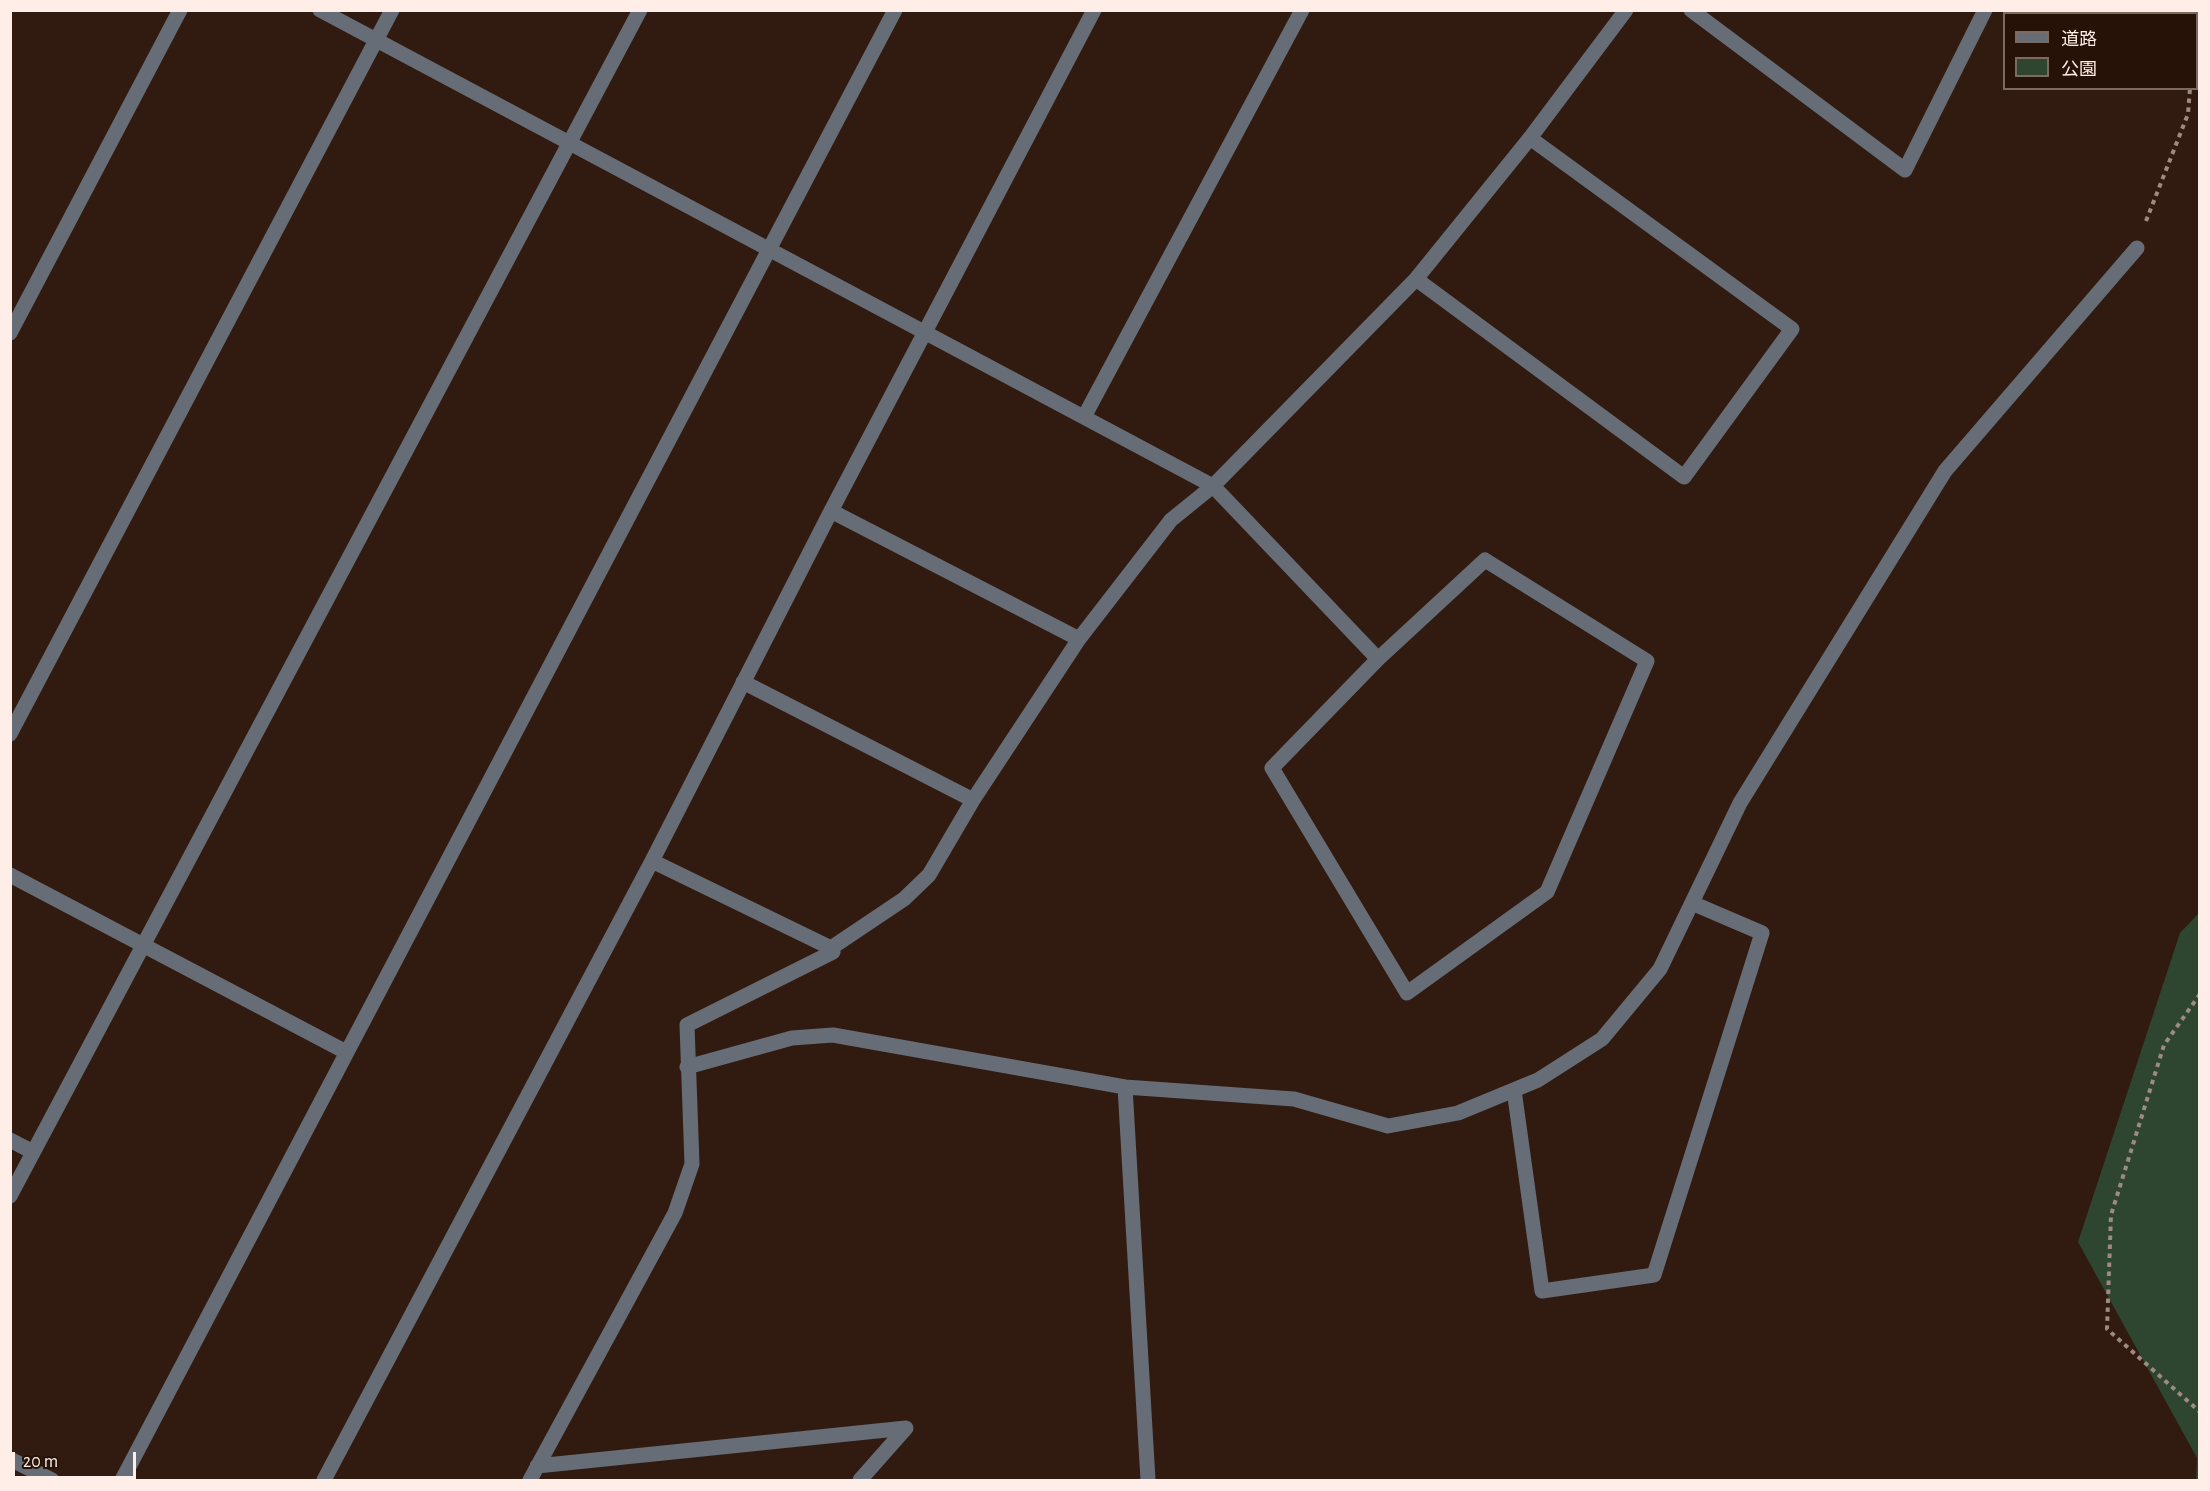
<!DOCTYPE html>
<meta charset="utf-8">
<style>
body{margin:0}
#map{position:relative;width:2210px;height:1491px;overflow:hidden;background:#311b10;font-family:"Alegreya Sans","Noto Sans JP",sans-serif}
canvas{display:block}
.frame{position:absolute;inset:0;border:12px solid #feeee7;pointer-events:none}
.legend{position:absolute;left:2003px;top:12px;width:195px;height:78px;box-sizing:border-box;background:#261207;border:2px solid #7c6a61;margin:0;padding:8px 10px;list-style:none;font-size:18px;color:#feeee7}
.legend li{display:flex;align-items:center;gap:12px;height:30px}
.legend b{width:30px;border:2px solid #7c6a61}
.scale{position:absolute;left:12px;top:1452px;width:124px;height:27px;box-sizing:border-box;border:3px solid #feeee7;border-top:0;padding-left:8px;font-size:18px;line-height:21px;white-space:nowrap;color:#feeee7;-webkit-text-stroke:4px #261207;paint-order:stroke}
</style>
<div id="map">
<canvas width="2210" height="1491"></canvas>
<div class="frame"></div>
<ul class="legend">
<li><b style="height:8px;background:#676d77"></b>道路</li>
<li><b style="height:16px;background:#2e462f"></b>公園</li>
</ul>
<div class="scale">20 m</div>
</div>
<script>
const g = document.querySelector('canvas').getContext('2d');
g.lineJoin = 'round';
function fill(path, color) { g.fillStyle = color; g.fill(path, 'evenodd'); }
function stroke(path, color, width, dash) { g.strokeStyle = color; g.lineWidth = width; g.lineCap = dash ? 'butt' : 'round'; g.setLineDash(dash || []); g.stroke(path); }
fill(new Path2D(`
 M2199 913 2200 1480H2196L2197 1458 2078 1242 2180 933Z`), '#2e462f');
stroke(new Path2D(`
 M2196 55 2200 48
 M2146 221 2188 114 2190 88
 M2200 994 2164 1045 2111 1215 2107 1329 2200 1412`), '#9d8a81', 4, [4.5, 4.5]);
stroke(new Path2D(`
 M320 10 1213 486 1378 659
 M1691 10 1905 170 1985 10
 M1416 279 1684 477 1792 329 1530 138
 M10 333 180 10
 M1084 417 1302 10
 M831 511 1079 639
 M1485 560 1647 661 1547 892 1407 993 1272 768 1378 659Z
 M743 682 973 800
 M10 734 392 10
 M652 861 831 948
 M10 875 346 1052
 M687 1067 792 1038 833 1035 1125 1087 1294 1099 1388 1126 1458 1113 1538 1080 1602 1039 1660 969 1740 803 1945 471 2137 248
 M1125 1087 1148 1480
 M1514 1090 1542 1291 1654 1275 1762 933 1692 903
 M10 1140 33 1152
 M10 1459 52 1480
 M537 1466 906 1428 860 1480
 M122 1480 895 10
 M324 1480 652 861 831 511 1094 10
 M530 1480 675 1213 692 1164 687 1025 833 952 831 948 904 899 929 875 973 800 1079 639 1171 520 1213 486 1416 279 1530 138 1626 10`), '#676d77', 15);
stroke(new Path2D(`
 M10 1196 640 10`), '#676d77', 15);
</script>
